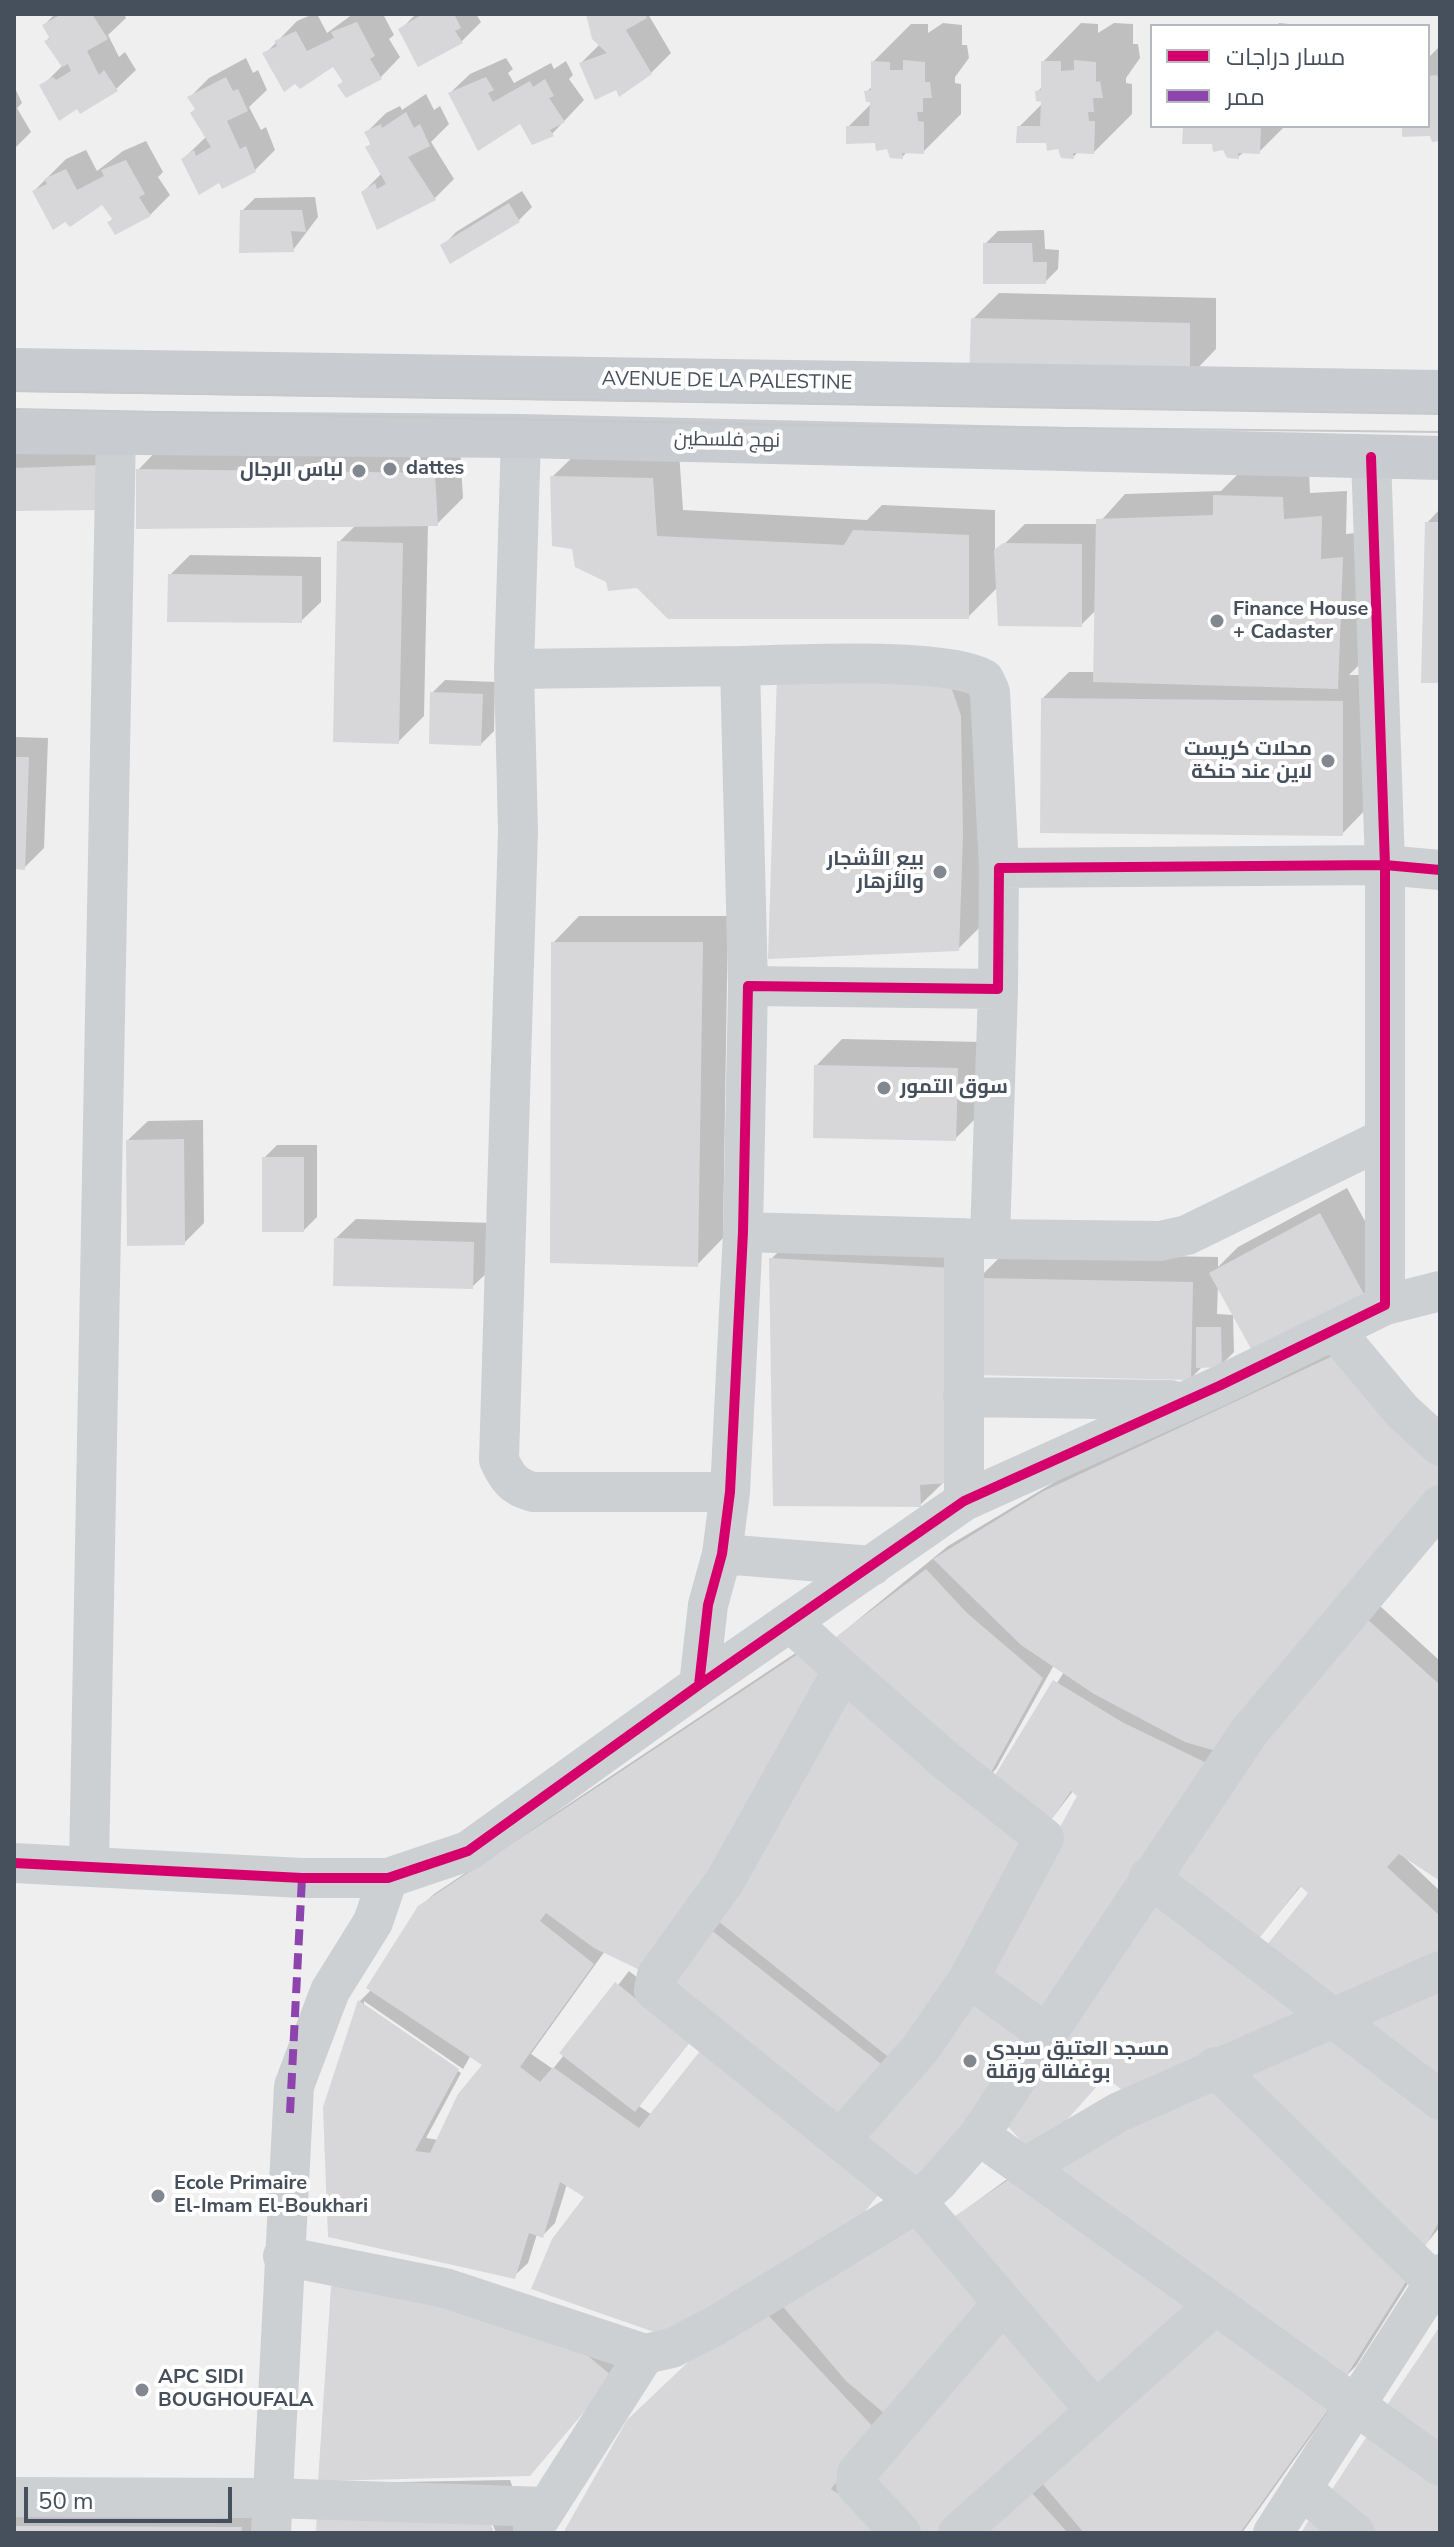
<!DOCTYPE html>
<meta charset="utf-8">
<style>
body{margin:0}
#map{position:relative;width:1454px;height:2547px;overflow:hidden;background:#f0efef;font-family:"Nunito Sans",Cairo,sans-serif}
canvas{display:block}
.frame{position:absolute;inset:0;border:16px solid #46505c;pointer-events:none}
.legend{position:absolute;left:1150px;top:24px;width:280px;height:104px;box-sizing:border-box;background:#fff;border:2px solid #b5b9be;margin:0;padding:10px 14px;list-style:none;font-size:24px;color:#46505c}
.legend li{display:flex;align-items:center;gap:16px;height:40px}
.legend b{width:40px;border:2px solid #b5b9be}
.scale{position:absolute;left:24px;top:2487px;width:208px;height:36px;box-sizing:border-box;border:4px solid #46505c;border-top:0;padding-left:10px;font-size:24px;line-height:28px;white-space:nowrap;color:#46505c;-webkit-text-stroke:6px #fff;paint-order:stroke}
</style>
<div id="map">
<canvas width="1454" height="2547"></canvas>
<div class="frame"></div>
<ul class="legend">
<li><b style="height:10px;background:#d6006c"></b>مسار دراجات</li>
<li><b style="height:10px;background:#8e44ad"></b>ممر</li>
</ul>
<div class="scale">50 m</div>
</div>
<script>
const g = document.querySelector('canvas').getContext('2d');
g.lineJoin = 'round';
function fill(path, color) { g.fillStyle = color; g.fill(path, 'evenodd'); }
function stroke(path, color, width, dash) { g.strokeStyle = color; g.lineWidth = width; g.lineCap = dash ? 'butt' : 'round'; g.setLineDash(dash || []); g.stroke(path); }
function drawText(font, color, halo, rows, align = 'center') {
  g.font = font + ' "Nunito Sans",Cairo,sans-serif'; g.lineWidth = 8; g.setLineDash([]); g.textBaseline = 'middle'; g.strokeStyle = halo; g.fillStyle = color; for (const [text, x, y, turn = 0] of rows) {
    g.save(); g.translate(x, y); g.rotate((+turn || 0) * Math.PI / 180); g.textAlign = isNaN(turn) ? turn : align; if (halo) g.strokeText(text, 0, 0); g.fillText(text, 0, 0); g.restore();
  }
}
fill(new Path2D(`
 M55 14H124L126 18 108 35 119 57 125 52 136 70 116 89 42 86 63 65 46 41 51 36 44 25Z
 M313 14H317L327 33 353 14H383L394 35 389 39 400 57 381 77 340 85 344 80 333 64 265 54 297 21Z
 M416 14H476L481 22 461 42 401 29Z
 M587 14H648L671 53 651 73 617 87 581 63 600 44Z
 M943 23 962 25V45H967L969 58 955 77V83L961 84V114L923 152 908 151 902 157 848 127 872 103 866 92 873 86V62L911 24H928V33Z
 M1081 23 1098 24V33L1114 23 1133 24V44H1138L1140 58 1126 78V83L1132 84V114L1094 152 1079 151 1073 157 1019 127 1043 103 1037 92 1043 86V62Z
 M1279 23 1299 25V26H1277Z
 M1440 46V139L1404 126H1428V58Z
 M246 58 253 73 258 70 267 90 249 107 261 130 266 127 275 150 255 170 219 180 183 159 207 136 190 97 209 78Z
 M506 58 513 69 508 73 514 83 551 63 554 69 566 61 573 75 569 79 584 100 552 134 450 93 470 74Z
 M15 88 22 103 17 108 31 132 14 149Z
 M426 94 434 110 440 106 449 124 431 142 454 179 435 198 363 192 382 173 366 133 386 113 400 106 402 110Z
 M1186 126H1285L1259 152H1244L1238 157Z
 M146 141 163 172 158 177 170 195 150 215 116 233 109 222 114 218 103 202 34 191 66 159 86 150 97 171 123 151Z
 M522 191 532 207 519 220 443 246 456 232Z
 M315 197 318 217 293 250 242 211 255 198Z
 M1044 230 1045 249 1059 250 1058 269 1045 282 985 244 998 231Z
 M999 293 1216 298V349L1190 376 973 319Z
 M129 439 130 481 14 509V443Z
 M164 443 460 447 463 498 437 524H428L424 716 398 742 339 542 356 525 138 470Z
 M579 451 679 452 683 510 867 520 882 505 995 510V553L1025 524H1098L1125 494 1221 491 1242 470 1309 471 1310 493 1347 491 1346 534 1368 532 1364 660 1349 675H1369L1368 807 1342 834 1043 698 1069 672H1095L1096 610 1081 625 998 587 968 617H669L552 477Z
 M1440 509V682L1427 523Z
 M190 555 321 557V602L301 621 170 575Z
 M973 658 985 922 958 949 770 957Z
 M445 680 495 682 494 731 481 744 432 693Z
 M14 737 48 738 44 848 24 868 14 867Z
 M579 916H728L723 1238 697 1265 553 943Z
 M842 1039 983 1042 982 1112 955 1139 816 1066Z
 M203 1120 204 1223 184 1243 128 1140 148 1121Z
 M277 1145H317V1217L304 1230 264 1158Z
 M1347 1188 1391 1269 1364 1295 1218 1284 1217 1314 1233 1315 1234 1352 1221 1365 1203 1366 1191 1378 975 1373 945 1481 920 1505 771 1259 798 1233 978 1242 977 1280 1004 1253 1218 1257V1267L1238 1247Z
 M356 1219 493 1223 492 1268 472 1287 336 1238Z
 M1351 1342 1236 1737 934 2056 1079 1796 1073 1791 1047 1825 942 2009 837 2127 707 1927 605 1951 531 2054 553 2069 629 1971 701 2028 639 2106 652 2115 894 2176 854 2222 587 2196 567 2184 555 2223 542 2236 537 2234 528 2263 514 2276 325 2107 360 2001 372 1989 420 1907 434 1894 818 1638 826 1646 948 1546 1058 1480ZM1054 1665 1064 1672 993 1783 987 1778 996 1769ZM364 2001 463 2069 471 2055 485 2065 439 2140 426 2138 461 2073 364 2006Z
 M1379 1605 1440 1661V1879L1404 1857 1440 1891V1963L1334 2010 1170 1887ZM1302 1885 1311 1893 1262 1953 1252 1946Z
 M1440 1974V2227L1421 2250 1426 2255 1356 2366 1343 2379Z
 M1025 2166 1114 2381 951 2220Z
 M854 2250 907 2533H564L629 2421Z
 M346 2274 625 2363 543 2460 333 2287Z
 M1342 2393 1242 2533H970L1036 2471Z
 M510 2480 529 2533H496L482 2495 492 2533H318L345 2483Z
 M14 2513 254 2515 253 2533H14Z`), '#0003');
fill(new Path2D(`
 M62 14H92L108 39 87 51 99 75 104 70 118 91 80 114 77 109 59 121 39 85 53 77 56 80 71 71 68 64 62 67 44 41 50 39 42 25Z
 M423 14H454L461 28 455 31 463 43 418 67 398 29Z
 M586 14H645L647 18 626 30 652 74 619 97 616 90 595 100 579 63 607 53 592 39Z
 M357 22 375 56 370 59 382 79 346 98 337 85 343 82 333 67 300 89 295 84 284 92 262 53 277 46 274 41 296 31 307 51 334 38 331 32Z
 M903 60 925 62V82H930L932 98H923V112H917L918 121 924 122V154L902 153 903 159 890 158 887 149 876 151 875 143 846 144V126H869L870 102H866L864 91 871 90V61L890 62V70H903Z
 M1074 60 1096 62V82L1100 81 1103 98H1093L1094 112H1088L1089 121H1095L1094 154 1073 153 1074 159 1061 158 1058 149 1047 151 1046 143H1016L1017 126H1040L1041 102 1036 101 1035 91 1041 90V61H1061V71L1074 70Z
 M1437 75 1440 84V141L1432 142 1430 136 1402 137V126H1428V76Z
 M226 77 233 91 238 89 248 111 227 121 240 149 246 146 256 172 222 189 219 183 199 195 181 159 194 150 196 156 211 147 190 113 195 109 187 97Z
 M486 77 494 90 488 93 493 102 530 81 533 87 545 79 554 96 549 98 565 122 550 130 554 136 532 145 520 124 478 151 448 93Z
 M406 112 414 128 420 124 430 146 408 157 436 200 377 230 361 192 375 183 377 189 386 184 365 147 371 144 364 132 381 124 382 128Z
 M1261 126 1260 154 1238 153 1239 159 1227 158 1223 150 1213 152 1212 144H1182L1183 127Z
 M126 160 145 194 139 197 151 216 115 235 107 222 113 220 102 205 70 227 65 222 53 230 32 191 47 184 44 179 66 169 77 190 104 176 101 170Z
 M509 203 520 222 450 264 440 245Z
 M240 210H302L306 232 291 231 294 252 239 253Z
 M983 243H1032L1033 262H1047L1046 284H983Z
 M971 318 1190 323V378L969 377Z
 M104 465V510L14 511V468Z
 M136 469 435 473 438 526 136 529Z
 M550 476 653 478 657 536 844 545 853 530 969 535V619H668L637 588 608 591 606 582 575 567 572 549 552 546Z
 M1213 495 1283 497 1284 519 1322 516 1321 559 1343 557 1338 689 1093 682 1096 519 1213 515Z
 M1425 522H1440V683H1421Z
 M337 541 403 543 399 744 333 742Z
 M1003 543 1082 544V627L998 626 994 550Z
 M168 574 302 576V623L167 622Z
 M777 674 947 683 953 692 961 716 963 836 959 951 768 959Z
 M430 692 483 694 481 746 429 744Z
 M1041 698 1343 701V836L1040 833Z
 M14 757H29L25 870 14 869Z
 M551 942H703L698 1267 550 1263Z
 M814 1065 958 1068 956 1141 813 1138Z
 M184 1139 185 1245 127 1246 126 1140Z
 M262 1157H304V1232H262Z
 M1320 1213 1365 1296 1255 1356 1209 1273Z
 M334 1238 474 1242 473 1289 333 1286Z
 M769 1258 952 1268 948 1483 920 1485 921 1507 773 1506Z
 M976 1278 1193 1282 1191 1380 974 1375Z
 M1196 1327H1221L1222 1367 1196 1368Z
 M1337 1354 1440 1464V1486L1223 1753 1185 1742 1094 1694 1021 1645 933 1559 1042 1492Z
 M926 1569 967 1613 1043 1678 984 1785 824 1646Z
 M1365 1617 1440 1685V1881L1399 1854 1387 1867 1440 1916V1966L1334 2012 1259 1955 1308 1893 1300 1886 1251 1949 1168 1887 1269 1731Z
 M804 1650 832 1676 652 1976 594 1948 546 1913 540 1921 594 1964 520 2067 540 2082 553 2067 639 2128 700 2051 882 2190 856 2223 677 2340 531 2289 552 2239 584 2197 560 2182 543 2238 529 2233 515 2279 328 2237 323 2107 358 2000 459 2069 415 2151 430 2153 458 2094 482 2065 366 1988 418 1906Z
 M1053 1680 1122 1722 1221 1770 1047 2022 977 1978 1077 1796 1071 1791 1045 1829 989 1785Z
 M850 1684 1038 1840 896 2063 713 1917Z
 M1153 1902 1312 2017 1134 2099 1105 2077 1035 2156 1001 2119Z
 M706 1926 894 2074 837 2130 661 1988Z
 M1440 1978V2094L1346 2019Z
 M615 1982 690 2042 635 2112 559 2053Z
 M971 1993 1031 2045 916 2192 856 2142Z
 M1327 2030 1440 2114V2220L1422 2252 1230 2072Z
 M1214 2077 1414 2269 1343 2381 1045 2165Z
 M1011 2178 1188 2305 1101 2397 949 2220Z
 M920 2223 992 2303 891 2419 846 2381 779 2302Z
 M331 2286 439 2303 587 2355 613 2377 530 2476 318 2481Z
 M766 2313 877 2431 831 2489 850 2502 881 2533H563L627 2420 705 2346Z
 M1006 2318 1084 2416 945 2533H919L865 2479Z
 M1215 2320 1330 2407 1240 2533H1084L1035 2475Z
 M1440 2326V2447L1385 2408Z
 M1369 2433 1440 2484V2533H1366L1325 2500Z
 M1022 2482 1068 2533H966Z
 M484 2505 494 2533H316L317 2508Z
 M1315 2510 1343 2533H1301Z
 M14 2525 16 2526 242 2527 241 2533H14Z`), '#d7d7d9');
stroke(new Path2D(`
 M521 436 514 669 740 666
 M514 669 518 831 499 1460C507 1478 514 1487 533 1492H730
 M748 986 740 666C789 665 947 656 984 679L990 692 999 868
 M998 989 990 1239 1160 1241 1187 1235 1383 1139
 M743 1232 990 1239
 M1385 1305 1440 1291
 M1335 1331 1402 1411 1440 1446
 M963 1397 1171 1400
 M964 1501V1238
 M722 1554 872 1566
 M790 1622 843 1670 725 1881 657 1975 654 1990 916 2201 1096 2411 1215 2305
 M843 1670 944 1759 1044 1838 969 1978
 M699 1685 964 1501 1219 1386 1385 1305V865L1371 457
 M14 1863 302 1878H388L468 1851 699 1685 708 1605 722 1554 730 1492 743 1232 748 986 998 989 999 868 1385 865 1440 870
 M89 1867 116 432
 M1149 1877 1440 2100
 M1215 2067 1436 2284
 M979 2135 1249 1732 1440 1505
 M840 2140 920 2049 969 1978 1047 2034
 M1024 2168 1119 2112 1440 1971
 M283 2256 445 2288 645 2354 672 2348 715 2326 907 2209 937 2183 979 2135 1440 2466
 M1301 2489 1355 2533
 M14 2497 271 2498 546 2507
 M533 2529 645 2354
 M271 2533 294 2086 330 1991 373 1922 388 1878
 M901 2533 856 2485 857 2473 1003 2303
 M958 2533 1096 2411
 M1273 2533 1440 2274`), '#cdd0d3', 40);
stroke(new Path2D(`
 M14 370 1440 392
 M14 432 521 436 1440 458`), '#c8cbd0', 44);
stroke(new Path2D(`
 M14 391 1440 414
 M14 409 795 425 1440 432`), '#c6c8ca', 2);
stroke(new Path2D(`
 M290 2113 302 1878`), '#8e44ad', 8, [16, 8]);
stroke(new Path2D(`
 M699 1685 964 1501 1219 1386 1385 1305V865L1371 457
 M14 1863 302 1878H388L468 1851 699 1685 708 1605 722 1554 730 1492 743 1232 748 986 998 989 999 868 1385 865 1440 870`), '#d6006c', 10);
for (const [x, y, r, color] of [
 [390,469,8,"#82888f"],
 [359,471,8,"#82888f"],
 [1217,621,8,"#82888f"],
 [1328,761,8,"#82888f"],
 [940,872,8,"#82888f"],
 [884,1088,8,"#82888f"],
 [970,2061,8,"#82888f"],
 [158,2196,8,"#82888f"],
 [142,2390,8,"#82888f"]
]) { const dot = new Path2D(); dot.arc(x, y, r, 0, 2 * Math.PI); g.fillStyle = color; g.fill(dot); stroke(dot, '#fff', 3); }
drawText('20px', '#46505c', '#fff', [
 ["AVENUE DE LA PALESTINE",727,382,1],
 ["نهج فلسطين",727,441,1]
]);
drawText('bold 20px', '#46505c', '#fff', [
 ["dattes",406,469],
 ["لباس الرجال",343,471,"right"],
 ["Finance House",1233,610],
 ["+ Cadaster",1233,633],
 ["محلات كريست",1312,750,"right"],
 ["لاين عند حنكة",1312,773,"right"],
 ["بيع الأشجار",924,860,"right"],
 ["والأزهار",924,883,"right"],
 ["سوق التمور",900,1088],
 ["مسجد العتيق سبدي",986,2050],
 ["بوغفالة ورقلة",986,2073],
 ["Ecole Primaire",174,2184],
 ["El-Imam El-Boukhari",174,2207],
 ["APC SIDI",158,2378],
 ["BOUGHOUFALA",158,2401]
], 'left');
</script>
